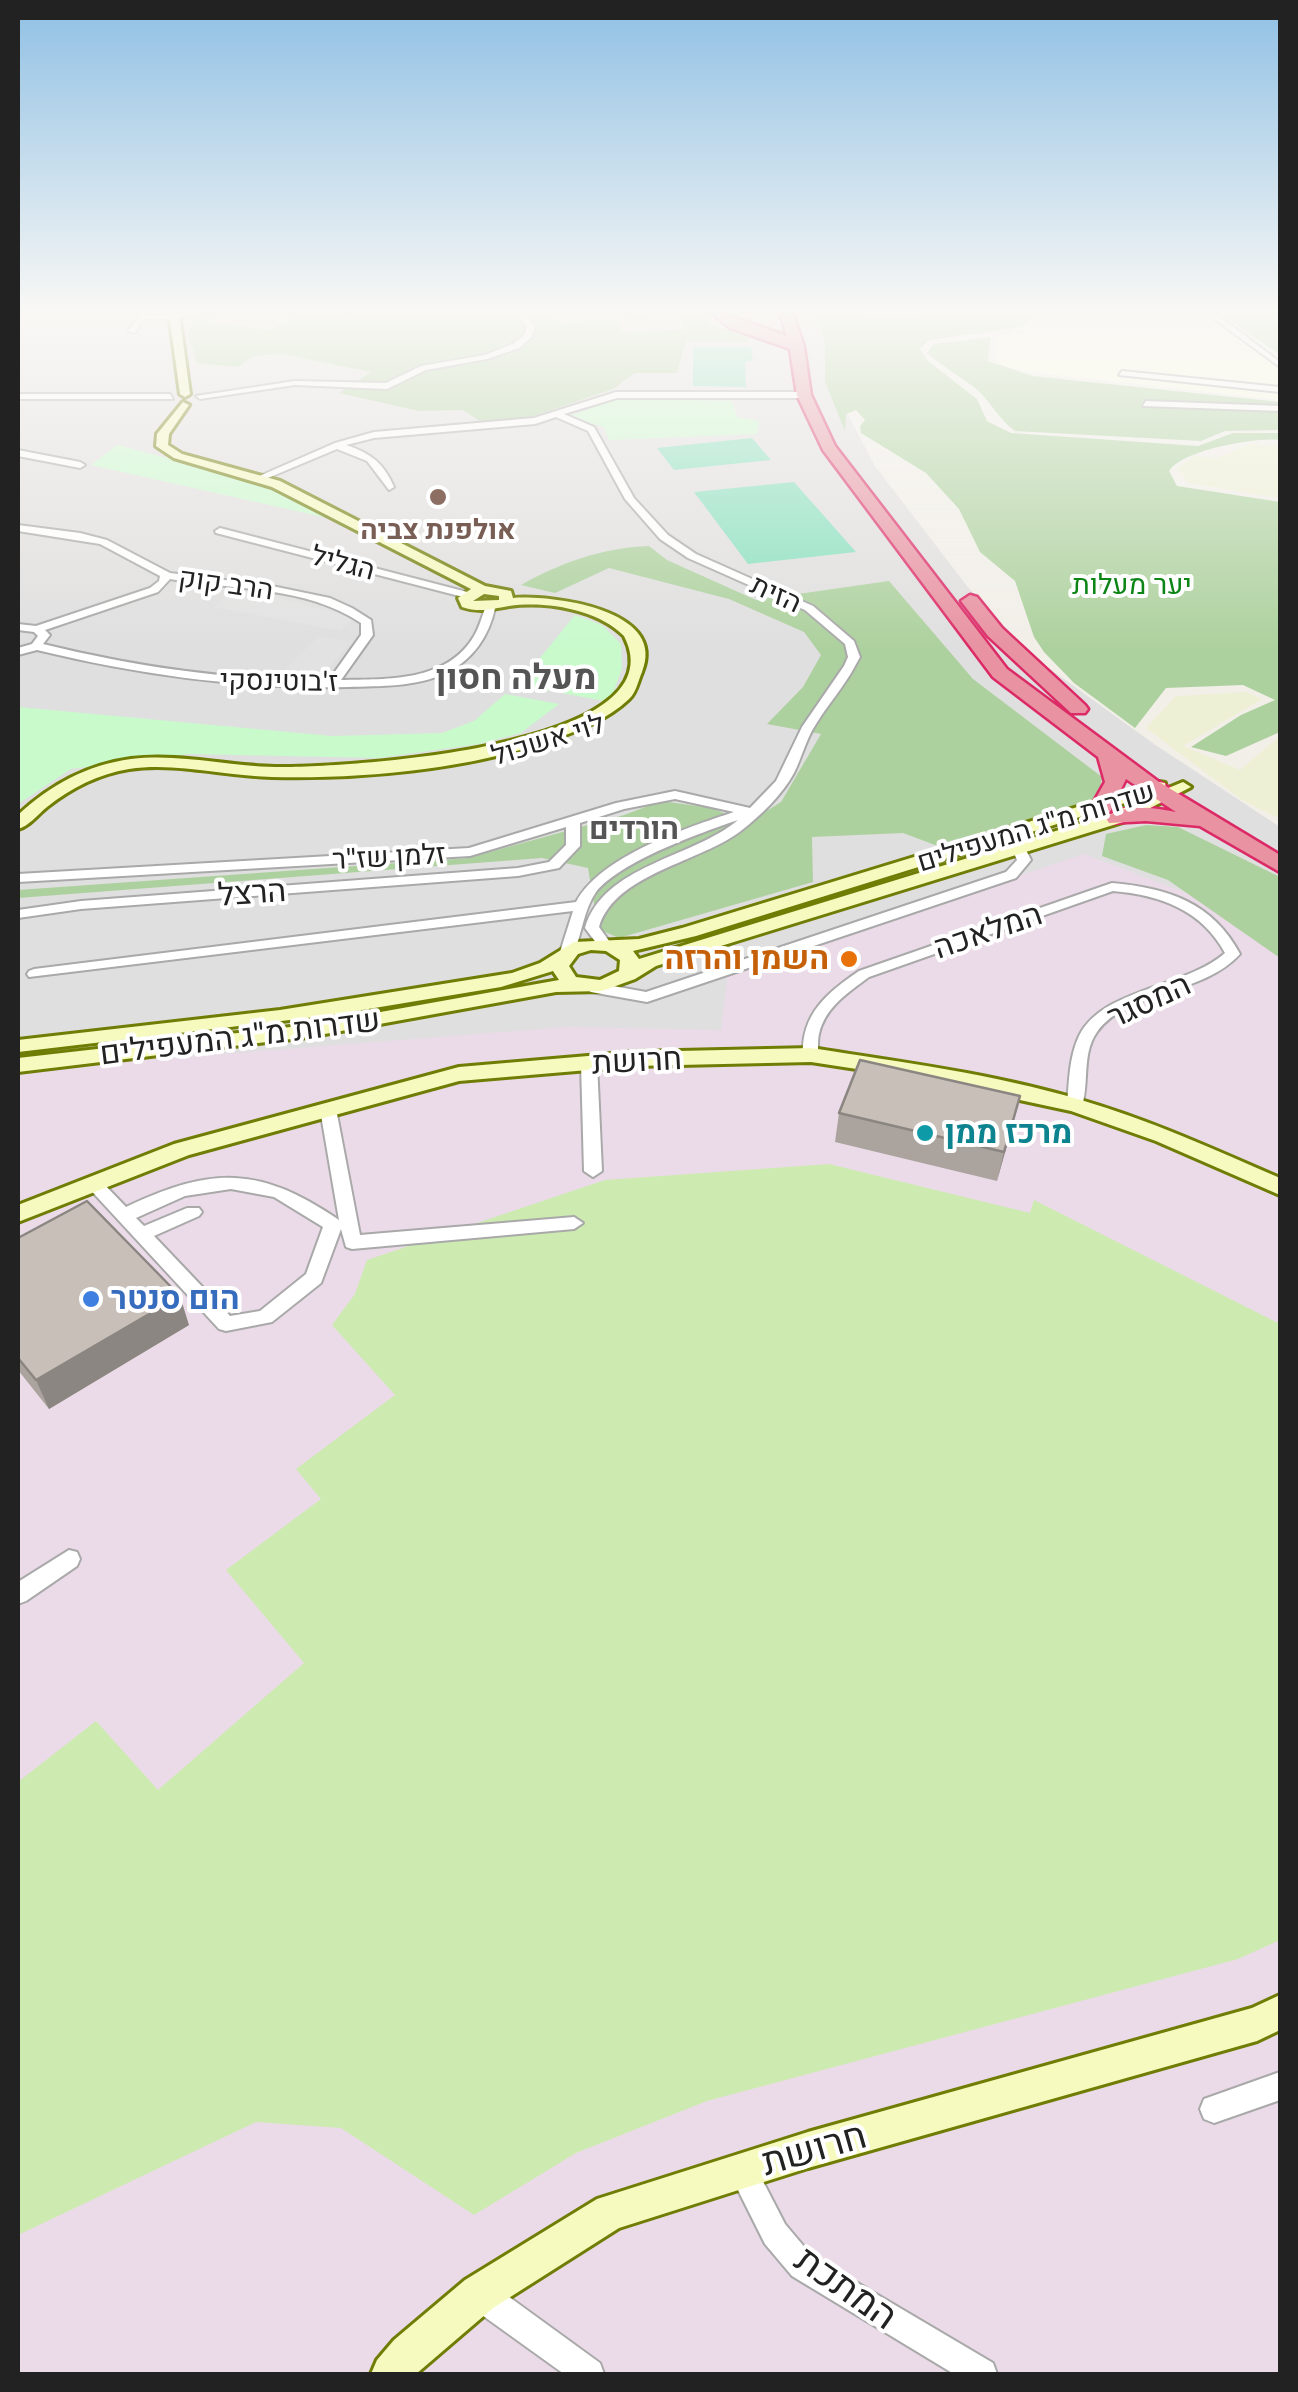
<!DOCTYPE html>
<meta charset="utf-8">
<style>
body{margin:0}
#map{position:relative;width:1298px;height:2392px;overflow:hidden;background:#f2efe9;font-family:Lato,sans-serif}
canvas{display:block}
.frame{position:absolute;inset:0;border:20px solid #222;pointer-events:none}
</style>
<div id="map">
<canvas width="1298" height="2392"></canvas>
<div class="frame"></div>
</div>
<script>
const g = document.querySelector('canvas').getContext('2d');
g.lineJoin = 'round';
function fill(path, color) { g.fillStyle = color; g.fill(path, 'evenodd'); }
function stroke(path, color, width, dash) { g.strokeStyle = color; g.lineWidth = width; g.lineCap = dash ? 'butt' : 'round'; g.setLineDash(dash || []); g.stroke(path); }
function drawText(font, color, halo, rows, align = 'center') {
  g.font = font + ' Lato,Heebo,sans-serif'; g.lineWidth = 8; g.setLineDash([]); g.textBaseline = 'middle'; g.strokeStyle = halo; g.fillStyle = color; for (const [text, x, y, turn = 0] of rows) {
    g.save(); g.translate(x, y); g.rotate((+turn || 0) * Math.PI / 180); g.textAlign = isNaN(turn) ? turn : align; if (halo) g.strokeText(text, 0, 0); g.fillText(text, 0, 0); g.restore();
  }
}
fill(new Path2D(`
 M18 313H827L836 392 875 466 967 586 1032 656 1154 744 1280 827V2374H18Z`), '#e0dfdf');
fill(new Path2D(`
 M1084 854 1280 929V2374H18V1070L567 1027 721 1030 728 973Z`), '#ebdbe8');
fill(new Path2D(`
 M1056 313H1210L1280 362V400L1031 372 1006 367 998 360 994 344 999 336 1024 332Z`), '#ffffe5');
fill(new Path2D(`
 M1250 444 1280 446V498L1188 483 1177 468 1194 456 1216 458Z
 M1246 692 1262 699 1183 746 1240 770 1280 736V819L1242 800 1146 728 1176 696Z`), '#eef0d5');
fill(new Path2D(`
 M829 1164 1030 1213 1034 1200 1280 1324V1940L1238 1959 707 2101 576 2153 474 2215 341 2128 256 2122 18 2235V1782L96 1721 158 1790 304 1663 226 1570 321 1499 296 1469 395 1395 332 1325 355 1294 367 1260 605 1180Z`), '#cdebb0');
fill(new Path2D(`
 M303 313H546L558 323 617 319 622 333 684 329 679 313H702L710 324 750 338 747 342 686 341 677 373H635L613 389 528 418 480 421 463 410 419 411 339 393 371 372 281 354 254 356 238 367 197 363 188 335 193 320 269 330Z
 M815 313 917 318 927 313H1041L1022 327 929 340 920 349 928 361 977 399 987 421 1011 433 1198 446 1233 433H1280V440C1256 437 1182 450 1169 471L1177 486 1280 502V732L1226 756 1191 747 1241 715 1275 700 1243 685 1166 688 1135 728 1074 683 1044 652 1034 637 1015 581 980 552 959 509 926 473 861 433 860 426 865 420 856 410 846 414 845 431 825 382V343Z
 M1219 313H1280V355Z
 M991 337 988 361 1033 376 1280 402V430L1225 431 1201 441 1015 431C998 419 991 401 975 388 959 376 942 366 927 353L933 344Z
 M649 546 667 560 756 600 889 581 973 679 1102 777 1099 793 1090 803 935 845 903 833 812 837 813 882 619 938 598 929 588 868 542 858 18 898V890L468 858 624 815 661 801 712 808 747 823 781 802 821 734 767 724 803 687 821 655 804 632 729 599 609 568 555 593 521 585C562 562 602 548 649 546Z
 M1146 825 1178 827 1280 877V958L1168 880 1102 856 1106 834Z`), '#add19e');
fill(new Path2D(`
 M615 399 732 401 737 417 759 421 757 434 609 440 604 427 571 416Z
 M117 445 248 479 332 519 91 465Z
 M575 615 602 625 621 644 622 668 610 702 518 685Z
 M505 694 559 704 521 733 479 744 379 758 188 754 71 769 18 804V707L332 736 442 733 474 721Z`), '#c8facc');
fill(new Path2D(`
 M693 347H751L753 361 745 362 746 387 693 386Z
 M752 438 771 460 674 470 657 448Z
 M794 482 856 552 748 564 694 492Z`), '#88e0be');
fill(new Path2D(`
 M236 589 272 596 353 618 341 631 214 607Z
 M318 637 351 642 323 675 282 672Z`), '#e2e2e2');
const street = new Path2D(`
 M214 313 174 319H143L135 333 128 331 141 315Z
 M350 313 318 316 314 314 315 313Z
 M516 313H524L535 326 532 337 519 348 487 359 426 370 387 389 295 385 200 399 196 396 295 381 386 383 421 366 485 355 513 344 525 334 527 326Z
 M631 313H640L642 316 635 318Z
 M1206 313H1215L1280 362V367Z
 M1122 371 1280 387V392L1119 375Z
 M616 392H804L808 395 804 398H617L564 414 594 427 634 498 668 535 696 554 813 606 854 641 860 657 855 666C844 687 828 704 816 724 806 739 802 757 794 773 782 795 761 815 742 830 702 862 615 873 599 927L612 945 605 949 600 948 585 928C603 865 693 858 738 820 700 833 621 861 596 892 584 909 582 933 574 952L567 956 560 952 573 911 29 977 27 974 29 971 34 969 576 902C601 856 686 828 734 812L675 799 624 809 580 823V846L559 868 518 876 81 909 18 918V910L81 901 518 868 549 862 566 845V827L470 856 18 882V874L469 848 616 803 675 791 750 808 776 781 802 727 844 666 848 657 845 644 805 610 688 558 660 539 625 499 588 431 556 417 535 424 374 438 346 445C370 453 384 463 394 487L389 490 367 461 337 449 263 480 255 478 335 443 374 432 534 418Z
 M170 394 173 399H18V394Z
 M1146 401 1280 406V411L1143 406Z
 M18 450 80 462 85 465 80 468 18 456Z
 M18 525 80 533 107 540 170 573 272 586 330 598 352 608 371 620 373 635 341 680C388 679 447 682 474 636 480 626 482 616 486 606L495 608C489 636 473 660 446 673 416 687 381 686 348 687 242 689 140 675 37 650L18 655V648L32 644 38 636 34 632 18 630V624L36 626 150 588 159 581 160 576 100 544 18 531ZM170 579C234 590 306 586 361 623V635L329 680C232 681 137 667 43 644L50 635 45 630 158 592Z
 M220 528 471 593 472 595 467 598 216 533 215 531Z
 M1004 833 1024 846 1031 860 1016 878 647 1002 591 992 583 987 591 982 646 992 1006 872 1017 860 1013 851 997 837Z
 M1112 883C1168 888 1212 902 1240 954 1202 996 1128 989 1097 1032 1081 1054 1090 1085 1081 1109L1075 1110 1067 1105C1069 1082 1069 1057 1079 1036 1103 988 1185 988 1225 953 1202 910 1160 895 1113 891L869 977C849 992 825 1007 819 1034 817 1042 819 1051 817 1059L811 1060 803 1055C801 1014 828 992 859 971Z
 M589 1058 597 1063 602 1171 593 1177 584 1171 581 1063Z
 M328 1103 336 1109 360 1235 574 1217 583 1223 574 1229 352 1249 346 1247 341 1229 321 1283 272 1322 226 1331 219 1329 85 1184 88 1180H100L126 1207C212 1166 260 1166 339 1220L320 1109ZM231 1189 274 1197 323 1227 306 1274 260 1311 230 1316 154 1236 199 1216 202 1212 199 1208H187L144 1226 136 1218 185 1196Z
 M69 1550 77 1552 80 1559 77 1566 26 1601 18 1604V1582Z
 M1280 2072V2100L1214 2123 1204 2119 1200 2109 1204 2099Z
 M742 2156 752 2160 785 2224 812 2256 993 2363 997 2374H954L792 2276 765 2244 728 2170 732 2160Z
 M479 2279 490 2283 600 2363 604 2374H564L468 2305 464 2294 468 2283Z`);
const secondary = new Path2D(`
 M169 313H179L190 394 185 397 180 394Z
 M183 402 189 405 169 434 168 445 182 454 280 481 485 586 511 591 513 598C551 595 668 609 642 672 638 681 636 693 629 699 607 720 577 731 549 741 464 770 361 779 272 777 224 776 176 762 129 769 98 774 71 788 47 807 37 815 29 826 18 829V815C50 785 87 765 131 759 179 753 227 766 275 767 334 768 683 750 624 636 597 609 546 601 509 606 491 609 480 613 462 607L458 598 471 589 272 487 174 458 156 446 157 434ZM484 594 499 596V600L473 601Z
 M1159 782 1165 783 1166 789 1183 782 1191 787 1123 822 656 966 635 979 602 991 556 992 308 1037 18 1072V1058L308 1025 559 980 553 971 501 987 332 1015 18 1052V1040L280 1010 512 973 540 963 574 942 639 939 682 928ZM1157 793 1111 814 639 959 633 951 696 936ZM591 950 606 951 620 960 619 971 600 980 576 977 569 966 578 954Z
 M811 1048C901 1062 994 1074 1081 1100 1150 1120 1215 1150 1280 1178V1195L1156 1141 1071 1111 922 1079 811 1062 635 1066 459 1081 189 1155 18 1222V1205L174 1144 459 1067 635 1052Z
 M1280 1995V2030L1257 2041 808 2168 619 2228 493 2308 416 2374H371L377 2360 394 2340 465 2280 597 2199 808 2132 1252 2008Z`);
const highway = new Path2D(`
 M712 313C727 313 769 330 787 336L780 313H793L804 347 811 395 835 446 1007 669 1159 782 1280 855V872L1200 826 1146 821 1109 823 1106 818C1123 803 1154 808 1176 812L1126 779 1110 812H1094L1091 807 1105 782 1098 757 993 677 823 450 797 395 790 349 730 328Z
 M970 595 977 597 1002 628 1085 705 1088 709 1085 713H1071L988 636 961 601Z`);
stroke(street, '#a9a9a9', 4);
stroke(secondary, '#707d05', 6);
stroke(highway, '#dc2a67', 5);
fill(street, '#fff');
fill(secondary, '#f7fabf');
fill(highway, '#e892a2');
fill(new Path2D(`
 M1020 1096 997 1181 835 1142 839 1113Z
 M18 1238 189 1325 49 1409 18 1370Z`), '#aba49e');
fill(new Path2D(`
 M1020 1096 1013 1124 997 1181 1004 1152Z
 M180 1296 189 1325 49 1409 36 1380Z`), '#8b8681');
const building = new Path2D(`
 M860 1060 1020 1096 1004 1152 839 1113Z
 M87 1201 180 1296 36 1380 18 1358V1238Z`);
fill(building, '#c7bfb8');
stroke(building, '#8b8681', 2.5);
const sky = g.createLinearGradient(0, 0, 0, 648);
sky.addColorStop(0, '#8fc0e4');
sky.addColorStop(0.48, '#f9f8f5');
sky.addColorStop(1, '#f9f8f500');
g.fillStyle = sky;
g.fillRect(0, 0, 1298, 648);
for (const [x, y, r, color] of [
 [438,497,10,"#8d6e63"],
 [849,959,10,"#e8710a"],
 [925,1133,10,"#0f9aa8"],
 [91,1299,10,"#3f7fe0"]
]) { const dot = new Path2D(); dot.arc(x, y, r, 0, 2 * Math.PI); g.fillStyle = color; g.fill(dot); stroke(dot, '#fff', 4); }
drawText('bold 28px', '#785e54', '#fff', [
 ["אולפנת צביה",438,530]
]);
drawText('28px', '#222', '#fff', [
 ["הגליל",343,563,15],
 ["הרב קוק",226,584,8],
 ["הזית",776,594,25],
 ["ז'בוטינסקי",279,681,1],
 ["לוי אשכול",548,740,-17],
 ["שדרות מ\"ג המעפילים",1036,827,-17],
 ["זלמן שז\"ר",389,857,-3]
]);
drawText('28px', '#0c8416', '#fff', [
 ["יער מעלות",1132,585]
]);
drawText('bold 30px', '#555', '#fff', [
 ["הורדים",634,829]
]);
drawText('32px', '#222', '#fff', [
 ["הרצל",252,893,-4],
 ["המלאכה",988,931,-19],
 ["המסגר",1149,1001,-25],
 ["שדרות מ\"ג המעפילים",240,1037,-7],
 ["חרושת",637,1061,-3]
]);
drawText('bold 32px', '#c56008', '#fff', [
 ["השמן והרזה",829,959]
], 'right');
drawText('bold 32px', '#0d838f', '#fff', [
 ["מרכז ממן",945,1133]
], 'left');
drawText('bold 32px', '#366cbe', '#fff', [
 ["הום סנטר",111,1299]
], 'left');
drawText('bold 35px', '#555', '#fff', [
 ["מעלה חסון",516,678]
]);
drawText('38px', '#222', '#fff', [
 ["חרושת",814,2149,-16],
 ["המתכת",846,2288,35]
]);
</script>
